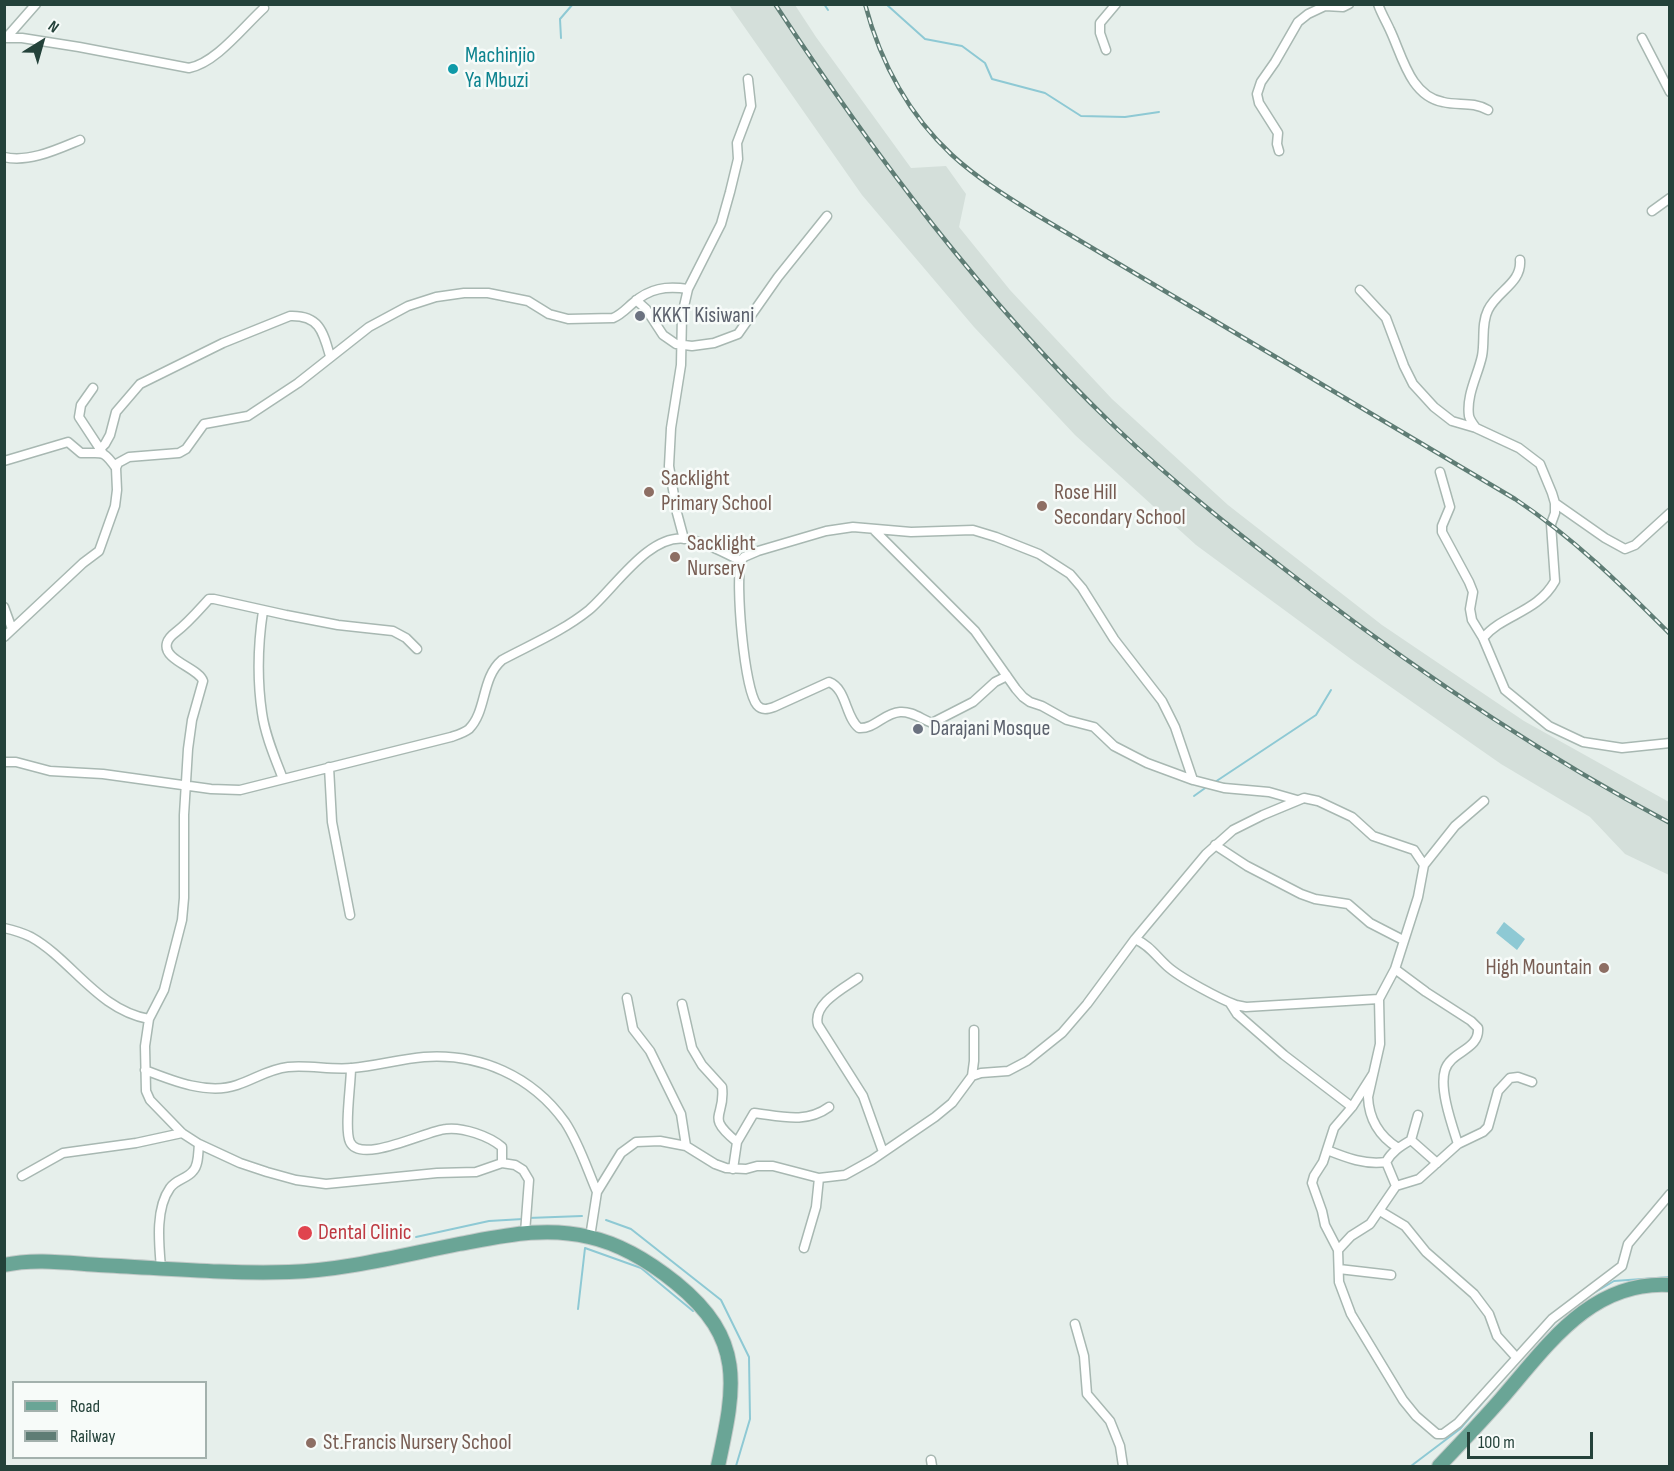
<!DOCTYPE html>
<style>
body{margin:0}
#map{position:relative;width:1674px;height:1471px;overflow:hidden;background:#e6efeb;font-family:"Sofia Sans Condensed",sans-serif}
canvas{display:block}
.frame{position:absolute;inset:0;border:6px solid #24423a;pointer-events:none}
.legend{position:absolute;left:12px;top:1381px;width:195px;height:78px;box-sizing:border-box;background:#f7fbf9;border:2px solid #a3b1ad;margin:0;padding:8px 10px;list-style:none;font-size:18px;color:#24423a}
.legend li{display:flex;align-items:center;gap:12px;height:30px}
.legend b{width:30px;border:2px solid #a3b1ad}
.north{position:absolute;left:12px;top:12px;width:60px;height:60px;-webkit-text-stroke:4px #f7fbf9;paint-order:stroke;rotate:37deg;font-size:16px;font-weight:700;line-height:24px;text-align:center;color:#24423a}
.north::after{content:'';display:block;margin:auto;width:21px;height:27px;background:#24423a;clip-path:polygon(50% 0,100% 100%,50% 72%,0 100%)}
.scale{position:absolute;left:1467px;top:1432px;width:126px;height:27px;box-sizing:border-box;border:3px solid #24423a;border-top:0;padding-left:8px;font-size:18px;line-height:21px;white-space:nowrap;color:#24423a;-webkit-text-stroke:4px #f7fbf9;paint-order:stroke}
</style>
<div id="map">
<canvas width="1674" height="1471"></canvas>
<div class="frame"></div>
<ul class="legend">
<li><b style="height:8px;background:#6aa596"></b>Road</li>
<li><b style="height:8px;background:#5f7d75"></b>Railway</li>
</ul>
<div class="north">N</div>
<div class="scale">100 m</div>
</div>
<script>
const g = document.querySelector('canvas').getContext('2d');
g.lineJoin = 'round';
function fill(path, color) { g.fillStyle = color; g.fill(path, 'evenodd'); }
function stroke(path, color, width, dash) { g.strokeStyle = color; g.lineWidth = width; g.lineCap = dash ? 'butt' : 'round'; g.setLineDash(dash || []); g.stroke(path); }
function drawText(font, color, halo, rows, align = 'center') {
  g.font = font + ' "Sofia Sans Condensed",sans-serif'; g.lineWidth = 5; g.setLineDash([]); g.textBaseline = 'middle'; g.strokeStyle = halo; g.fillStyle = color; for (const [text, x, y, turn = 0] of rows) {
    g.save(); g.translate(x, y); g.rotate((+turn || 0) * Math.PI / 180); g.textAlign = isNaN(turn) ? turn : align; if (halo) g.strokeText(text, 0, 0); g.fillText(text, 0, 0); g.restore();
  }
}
fill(new Path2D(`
 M729 5H795L816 37 911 168 946 166 966 194 959 227 1010 290 1112 399 1228 505 1382 625 1524 721 1669 802V875L1625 854 1590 817 1501 764 1355 662 1196 545 1075 435 974 327 862 195Z`), '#d4dfda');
fill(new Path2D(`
 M1504 922 1525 939 1517 950 1496 933Z`), '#8ec9d4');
stroke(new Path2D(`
 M824 4 828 10
 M886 4 925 39 962 46 985 63 992 79 1045 93 1081 116 1125 117 1159 112
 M561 38 560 19 573 4
 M1215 782 1316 715 1331 690
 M1194 796 1208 786
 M528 1218 582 1216
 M606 1220 631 1229 721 1300 749 1357 750 1419 736 1466
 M416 1237 489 1221 523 1219
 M1587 1297 1614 1281 1670 1277
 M578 1309 585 1248 641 1268 693 1311
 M1536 1343 1557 1320
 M1411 1466 1460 1429 1496 1387`), '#8ec9d4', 2);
const minor = new Path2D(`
 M1378 4C1381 13 1386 21 1390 30 1402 55 1410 96 1443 102 1459 106 1472 101 1488 110
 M7 37 36 4
 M4 38H22L79 47 189 68C216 63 243 27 264 8
 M1642 38 1670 92
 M1106 50 1100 33V23L1116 4
 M1279 151 1277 144 1278 133 1259 103 1257 94 1261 82 1275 62 1298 22 1308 14 1325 6 1343 7 1349 4
 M4 157C29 163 58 149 80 140
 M1652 211 1670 198
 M1360 290 1386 318 1404 366 1413 384 1434 407 1452 421 1476 428 1519 448 1540 464 1552 493 1555 503V513L1551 524 1555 581C1537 613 1503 614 1483 638
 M636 300 646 309 663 335 676 344 692 346 714 343 738 334 778 277 827 216
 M93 388 81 405 79 417 102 452
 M1476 428C1473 424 1470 420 1469 416 1466 395 1478 375 1482 356 1485 341 1481 324 1488 310 1497 291 1522 283 1520 260
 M100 449 105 444 110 435 116 412 140 384 223 343 290 316C319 315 323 331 330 356
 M4 461 68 442 81 453C102 454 102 448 116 468
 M1440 472 1450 507 1442 526V532L1469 582 1473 592 1470 609 1472 620 1483 638 1505 690 1549 726 1583 742 1622 748 1670 743
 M1555 503 1605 538 1625 549 1635 545 1670 513
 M873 529 975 631 1016 689 1023 697 1030 702 1042 706 1067 720 1094 727 1114 746 1147 763 1193 780 1224 788 1269 792 1297 800
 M684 539 677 513 669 466 671 428 681 365 682 315 688 289 721 224 730 192 738 159 737 143 751 106 748 79
 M4 607 12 629
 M263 611C258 644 257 679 262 713 265 735 275 758 283 779
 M4 637 83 563 99 551 115 506 117 490 116 468 118 463 129 457 179 453 186 449 204 424 248 416 298 383 369 327 408 306 436 297 464 293H488L528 301 549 314 568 319 613 318C621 315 626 309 633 303 650 288 666 286 688 289
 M1007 676 995 682 973 702 932 723C921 719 912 711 900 712 884 713 875 729 859 728 845 717 847 689 829 682L774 707C768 709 762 711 757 705 744 689 735 581 741 561L744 557 758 551 826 531 853 527 911 532 973 530 996 537 1039 554 1070 574 1082 588 1114 639 1162 701 1175 727 1193 780
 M4 762H16L50 771 103 774 211 789 240 790 451 737C457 735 464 733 469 729 487 711 481 678 502 660 532 644 563 631 589 610 614 589 649 533 686 539 705 542 723 552 741 561
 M329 767 332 822 350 915
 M1215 845 1247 866 1301 894 1315 899 1348 904 1370 923 1403 940
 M4 928C13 930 23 933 31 937 72 960 98 1010 149 1019
 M1135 939C1149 945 1156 956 1167 966 1180 978 1220 999 1236 1005L1246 1007 1379 999
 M1395 969 1426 992 1471 1021 1478 1028C1480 1050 1451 1051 1445 1070 1439 1089 1452 1125 1458 1144
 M858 978C844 988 812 1004 818 1025L863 1096 883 1152
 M627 998 633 1029 650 1051 681 1114 686 1146
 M1230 1003 1237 1014 1284 1055 1352 1107
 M682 1004 692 1048 702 1065 722 1087C726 1118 704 1115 737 1142
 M351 1068C351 1085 344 1129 350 1142 361 1165 428 1130 446 1129 463 1127 489 1136 502 1147V1163
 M145 1070C173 1081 208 1095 237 1085 255 1079 269 1069 288 1067 310 1065 331 1070 352 1068 376 1066 400 1059 424 1057 480 1053 532 1076 565 1122 579 1143 587 1169 597 1192
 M1373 1074 1352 1107 1334 1128 1323 1162 1314 1176 1312 1183 1322 1211 1325 1225 1338 1250 1339 1282 1351 1314 1403 1400 1416 1416 1437 1434H1443L1458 1423 1552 1319 1622 1266 1628 1244 1670 1194
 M972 1076 974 1061V1030
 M1418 1115 1411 1140 1437 1163
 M199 1144 240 1163 267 1172 296 1180 326 1184 437 1173 476 1172 502 1163 515 1165 523 1170 529 1180 525 1233
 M1398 1148C1379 1136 1369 1120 1368 1097L1380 1044 1379 999 1395 969 1418 897 1424 865
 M1327 1150C1347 1158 1365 1165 1386 1162
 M733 1169 737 1142 754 1113C780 1116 806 1124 829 1107
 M22 1176 63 1153 136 1143 182 1133
 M1396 1186 1419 1179 1458 1144 1483 1132 1488 1127 1498 1091 1510 1078 1518 1077 1532 1082
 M1380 1211 1405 1226 1426 1252 1474 1294 1489 1314 1497 1336 1516 1357
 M590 1237 597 1192 621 1153 636 1142 660 1141 686 1146 715 1164 726 1168 746 1169 757 1166H773L819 1178 845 1175 872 1160 935 1117 952 1103 972 1076 981 1073 1008 1071 1027 1061 1062 1033 1087 1004 1135 939 1206 854 1233 830 1263 815 1304 798 1318 801 1352 817 1373 836 1414 850 1424 865 1455 826 1484 801
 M804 1248 816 1207 819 1178
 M1338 1250 1351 1236 1370 1224 1396 1186 1386 1162C1392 1151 1401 1146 1411 1140
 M161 1268C159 1244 155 1209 170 1188 176 1179 187 1179 193 1171 199 1165 198 1152 199 1144L182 1133 150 1100 146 1091 145 1046 149 1019 164 990 182 920 184 898V815L188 749 192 720 203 681C199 668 162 660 167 643 168 639 172 635 176 632 188 623 198 611 209 599H214L286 615 338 625 393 631 406 638 417 649
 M1339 1269 1391 1275
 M1075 1324 1084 1356 1087 1394 1110 1421 1120 1446 1123 1466
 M931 1460 932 1466`);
const primary = new Path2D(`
 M4 1265C34 1258 69 1263 99 1265 162 1268 226 1274 289 1272 346 1270 403 1255 459 1244 503 1236 545 1226 589 1237 621 1244 650 1262 676 1283 746 1340 735 1387 718 1466
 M1439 1466C1460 1444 1481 1422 1501 1399 1547 1346 1591 1280 1670 1285`);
stroke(minor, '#a8b8b2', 11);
stroke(primary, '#c2cac8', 16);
stroke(minor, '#fff', 8);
stroke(primary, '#6aa596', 14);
const rail = new Path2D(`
 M775 4C874 155 984 301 1114 426 1177 486 1245 539 1313 591 1427 678 1544 756 1670 823
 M865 4C880 61 908 114 952 155 977 178 1006 196 1035 214L1515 499C1575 539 1619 583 1670 634`);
stroke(rail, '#5f7d75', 4.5);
stroke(rail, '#f7fbf9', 2, [7]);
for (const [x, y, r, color] of [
 [453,69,6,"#0f9aa8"],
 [640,316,6,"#6b7280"],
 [649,492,6,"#8d6e63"],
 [1042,506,6,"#8d6e63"],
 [675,557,6,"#8d6e63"],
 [918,729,6,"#6b7280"],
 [1604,968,6,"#8d6e63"],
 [305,1233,8,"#e0444e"],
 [311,1443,6,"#8d6e63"]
]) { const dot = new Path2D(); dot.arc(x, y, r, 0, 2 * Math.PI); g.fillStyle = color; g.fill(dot); stroke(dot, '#f7fbf9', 2); }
drawText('22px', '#0d838f', '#f7fbf9', [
 ["Machinjio",465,56],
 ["Ya Mbuzi",465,81]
], 'left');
drawText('22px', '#5b616d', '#f7fbf9', [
 ["KKKT Kisiwani",652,316],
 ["Darajani Mosque",930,729]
], 'left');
drawText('22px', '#785e54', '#f7fbf9', [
 ["Sacklight",661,479],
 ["Primary School",661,504],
 ["Rose Hill",1054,493],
 ["Secondary School",1054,518],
 ["Sacklight",687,544],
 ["Nursery",687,569],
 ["High Mountain",1592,968,"right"],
 ["St.Francis Nursery School",323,1443]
], 'left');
drawText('22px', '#be3a42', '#f7fbf9', [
 ["Dental Clinic",318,1233]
], 'left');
</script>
